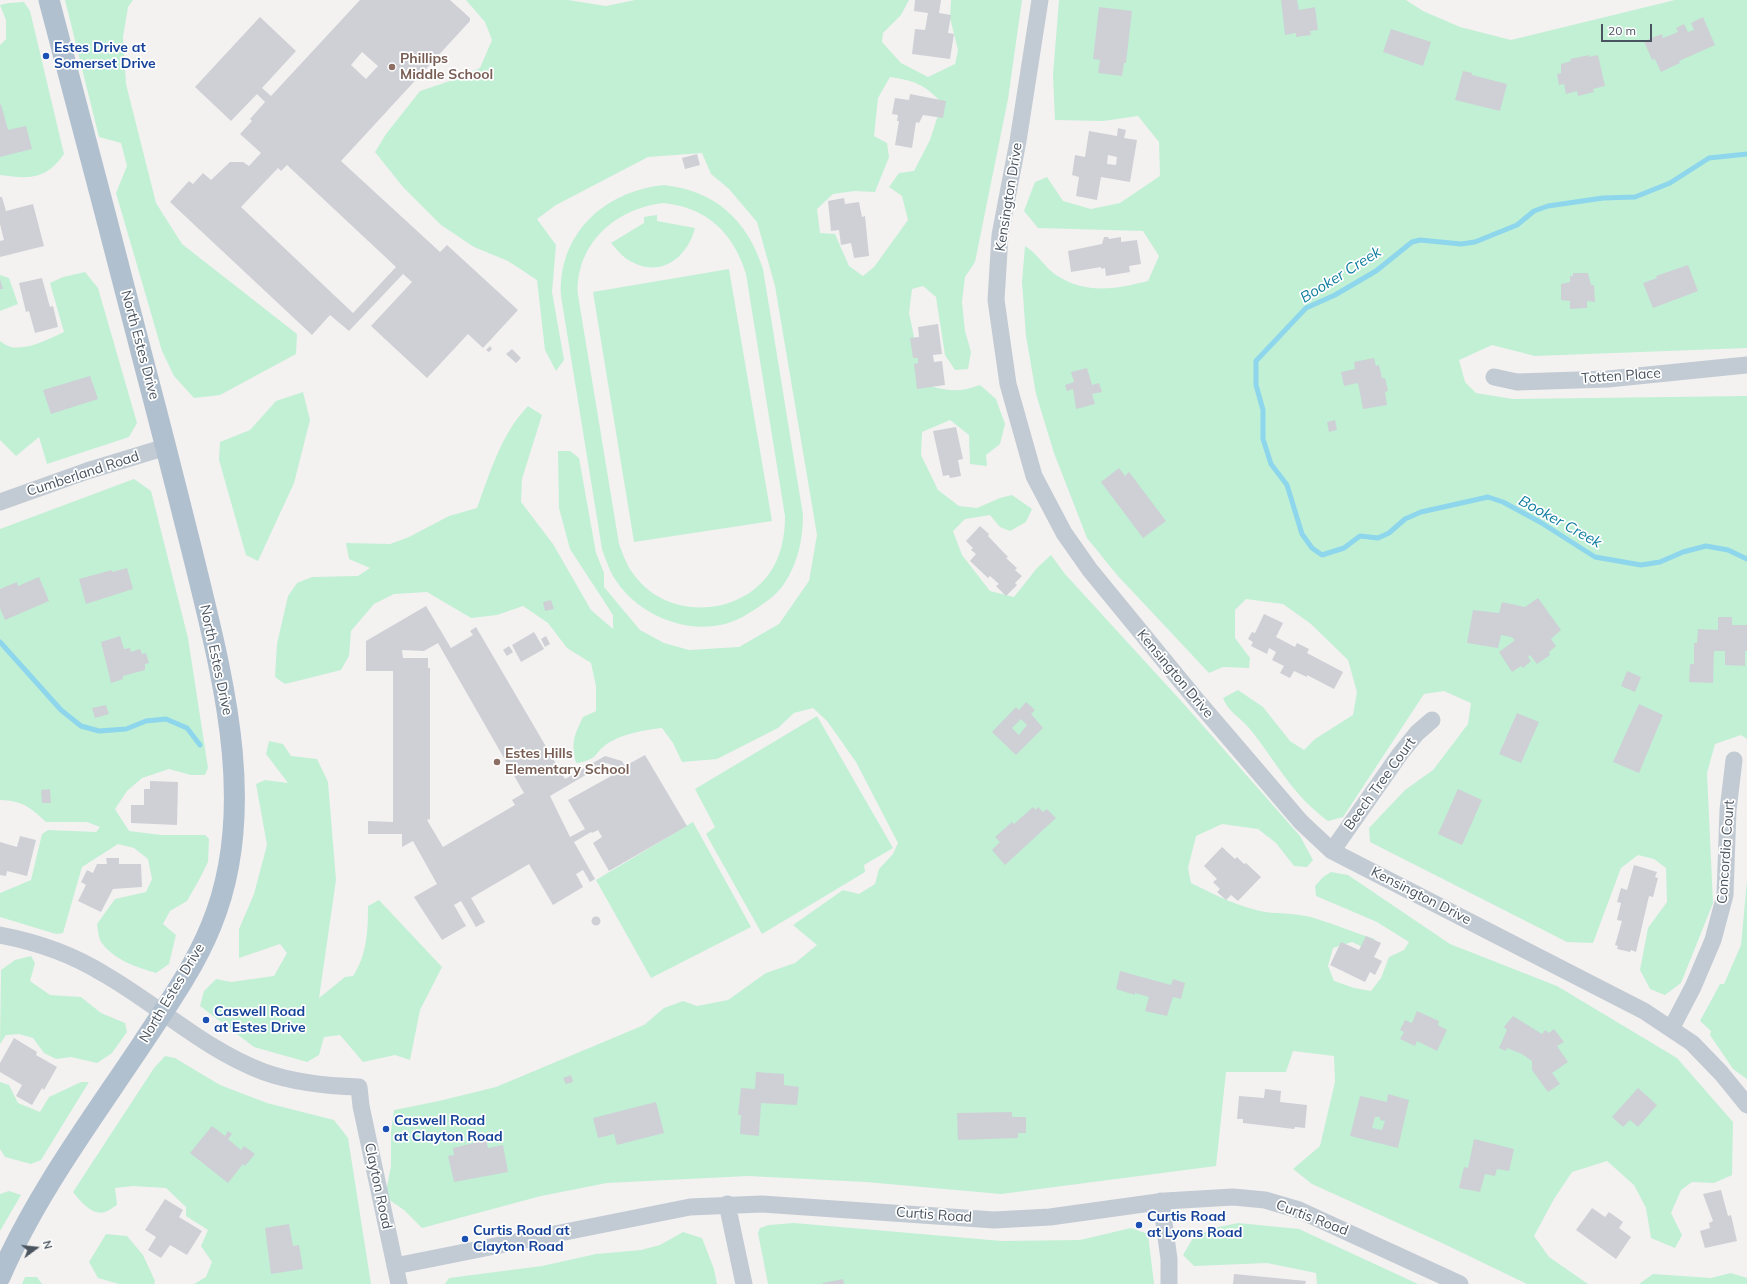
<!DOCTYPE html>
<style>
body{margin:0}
#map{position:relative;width:1747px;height:1284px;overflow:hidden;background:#f4f1f1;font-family:Mulish,sans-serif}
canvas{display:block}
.north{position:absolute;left:16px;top:1228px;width:40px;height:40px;-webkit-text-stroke:3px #fff;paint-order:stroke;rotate:75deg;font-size:11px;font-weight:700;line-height:16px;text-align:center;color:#49545f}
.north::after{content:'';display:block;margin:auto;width:14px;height:18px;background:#49545f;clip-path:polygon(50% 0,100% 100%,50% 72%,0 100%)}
.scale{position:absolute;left:1601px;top:24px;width:51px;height:18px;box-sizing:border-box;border:2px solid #49545f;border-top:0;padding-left:5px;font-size:12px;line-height:14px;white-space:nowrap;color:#49545f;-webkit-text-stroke:3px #fff;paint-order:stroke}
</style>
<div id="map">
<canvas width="1747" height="1284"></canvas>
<div class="north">N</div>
<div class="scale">20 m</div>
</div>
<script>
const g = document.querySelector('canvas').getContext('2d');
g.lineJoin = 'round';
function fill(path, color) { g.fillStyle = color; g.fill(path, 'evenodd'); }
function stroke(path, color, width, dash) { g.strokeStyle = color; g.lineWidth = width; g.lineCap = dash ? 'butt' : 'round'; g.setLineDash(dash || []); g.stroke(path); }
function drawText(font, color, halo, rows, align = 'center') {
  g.font = font + ' Mulish,sans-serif'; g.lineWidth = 3.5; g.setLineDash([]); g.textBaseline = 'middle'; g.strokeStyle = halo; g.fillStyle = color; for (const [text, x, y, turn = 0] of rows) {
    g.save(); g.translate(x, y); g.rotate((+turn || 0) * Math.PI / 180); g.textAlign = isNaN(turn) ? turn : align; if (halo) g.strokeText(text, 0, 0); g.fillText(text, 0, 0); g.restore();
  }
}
fill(new Path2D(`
 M65 0H133L128 7 123 37 126 84 156 203 182 244 297 334 296 354 220 395 194 398 174 376 162 351 116 193 127 166 121 143 99 137Z
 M466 0H568L606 6 635 0H909L901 15 883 33 882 42 901 63 928 77 955 64 958 50 950 18 951 0H1022L1008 99 975 262 965 277 962 302 965 331 971 352 968 369 955 370 945 355 936 297 923 286 912 289 909 313 924 384C946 391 959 393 980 385L996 399 1005 424 1000 444 986 455 987 466 970 464 969 435 950 420 922 432 921 455 938 490 959 506 977 508 1000 498 1012 495 1032 509 1026 522 1010 531 1000 527 990 515 965 519 953 531 962 555 990 591 1014 597 1037 568 1051 555 1065 574 1183 703 1300 836 1313 860 1307 867 1294 866 1276 843 1258 829 1222 824 1196 836 1188 868 1191 883C1216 895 1238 907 1265 912 1283 914 1300 913 1317 919 1337 925 1355 933 1375 939L1367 949 1352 942 1333 948 1328 966 1334 981 1354 988 1371 991 1381 978 1389 957 1404 950 1409 942 1377 922 1316 896 1315 886 1323 877 1331 872 1348 875 1450 944 1557 986 1677 1058 1733 1122 1732 1175 1714 1183 1692 1182 1681 1190 1671 1213 1682 1235 1675 1248 1651 1238 1646 1208 1634 1185 1607 1161 1572 1172 1554 1199 1534 1236 1549 1257 1588 1284H1527L1442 1243 1312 1184 1293 1169 1320 1146 1335 1082 1334 1056 1293 1051 1286 1072H1226L1216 1166 1001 1194 866 1182 748 1176 607 1183 541 1196 422 1228 404 1210 385 1197 391 1166V1131L394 1110 439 1101 496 1087 644 1025 664 1008 683 1001 697 1006 728 1000 766 973 795 963 817 945 793 925 843 890 859 894 875 884 879 869 893 854 898 843 856 762 827 721 813 708 794 713 778 728 717 759 682 762 673 743 662 728C645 730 625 733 610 742 593 752 600 760 576 763 571 742 574 736 583 717L596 711V686L591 663 567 648 548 623 523 606 497 615 471 618 427 592 394 594 374 604 351 631 349 656 341 670 285 684 275 677 277 644 288 596 297 583 312 577 358 576 370 568 349 559 346 543 390 544 409 537 449 516 477 508C490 473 501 434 528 406L542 415 522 479 521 502 553 544 591 610 613 629V615L570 549 559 508 558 451H570L579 458 596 553 604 573V587L640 630 664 643 689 650 739 647 779 624 809 581 817 535 775 286 757 222 729 189 711 174 702 153 648 157 556 205 537 219 556 245 552 292 564 360 556 371 545 350 537 280 508 261 474 247 441 225 403 187 375 152 386 134 420 91 450 81 480 68 492 40 485 22ZM890 77C915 81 924 84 942 103L930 140 914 171 899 173 889 187 902 196 908 220 874 267 863 276 849 266 835 234 820 233 817 209 833 194 854 191 875 192 889 157 887 143 874 136 878 98Z
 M1059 0H1406L1423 11 1460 27 1511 40 1675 0H1747V348L1535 356 1492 345 1459 360 1465 382 1476 393 1513 399 1747 396V739L1741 735 1715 744 1707 773 1713 903 1681 983 1665 995 1650 989 1640 970 1648 928 1667 902 1666 868 1654 859 1638 855 1621 868 1593 943 1567 942 1370 842 1369 828 1405 790 1433 770 1468 724 1471 703 1444 691 1424 694 1343 817 1328 821C1290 793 1277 762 1249 728 1240 717 1228 712 1223 698L1238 690 1263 707 1290 741 1304 750 1315 739 1353 715 1357 692 1348 660 1311 624 1283 604 1246 599 1235 610V638L1250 658 1249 668 1223 667 1209 673 1117 575 1087 538 1054 453 1036 394 1026 336 1022 282 1025 246C1039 255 1045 268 1056 275 1087 295 1115 289 1148 281L1159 256 1143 231 1038 228 1024 211 1035 182 1047 177 1063 201 1091 209 1120 203 1160 176 1159 142 1138 116 1103 121 1055 120 1053 75Z
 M24 2 30 11 64 154C46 180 29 179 0 175V45L6 39V20L0 5 9 3Z
 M664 185C716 191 747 220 763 269L803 515C803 539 798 563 784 584 778 593 769 600 760 606 752 611 744 617 736 620 696 638 641 618 617 582 610 573 606 560 602 549L561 296C558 234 604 191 664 185ZM664 203C707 208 733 232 746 274L785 516C785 537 781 557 769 574 736 619 663 619 632 572 626 564 623 554 619 544L578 295C575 244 616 208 664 203Z
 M657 215V221L695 228C688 256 663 277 634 263 624 259 618 251 611 243L644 223V217Z
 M729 269 772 521 634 542 593 292Z
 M85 272 98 288 137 423 129 437 47 464 39 437 16 456 0 440V341C3 343 7 346 11 347 29 350 49 339 64 332L50 283 63 277Z
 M0 275 9 278 18 304 0 311Z
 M303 392 310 420 294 483 258 561 246 555 219 460 220 442 250 430 276 401Z
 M134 479 151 491 188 638 208 768 205 775H191L169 769 142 778 127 791 115 809 129 831 161 835H205L209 839 208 862 199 880 187 901 170 911 163 924 176 935 169 964 156 973C136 967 111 959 100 940 98 935 98 929 97 924L115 899 146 892 152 879 148 859 134 848 118 844 82 867 63 933 56 934 0 917V893L31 880 42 834 48 830 96 832 100 827 87 822H46C30 807 23 801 0 800V529Z
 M817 716 893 848 864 865 865 872 762 934 706 834 715 827 695 789Z
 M269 741 283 744 291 756 317 759 328 782 336 880 319 998 345 977 353 976C367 955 368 931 368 906L379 900 442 967 420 1010 410 1060 395 1055 363 1062 340 1035 324 1037 319 1055 307 1062 254 1047 200 1006 204 991 216 979 231 982 274 976 287 953 280 944 239 958V929L254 894 267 845 256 784 265 780 288 783 266 754Z
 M693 822 751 927 651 978 596 880Z
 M1747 881V1079L1733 1069 1710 1035 1711 1031 1700 1021 1720 984H1724L1741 945Z
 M31 956 35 963 30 981 50 995 81 997 101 1013 125 1023 127 1032 112 1053 97 1063 71 1057 56 1059 44 1053 33 1038 19 1034 6 1035 0 1044 1 970 15 960Z
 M165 1056 175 1058 220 1085 267 1103 334 1120 348 1138 371 1284H194L206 1277 212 1262 201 1246 208 1230 186 1216V1207L166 1188 133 1186 115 1188 117 1205C113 1207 109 1211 105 1212 92 1216 80 1201 73 1192L154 1068Z
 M0 1082 9 1085 18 1103 40 1112 49 1097 81 1082H89L41 1160 31 1164 5 1157 0 1149Z
 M9 1191 21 1195 0 1231V1194Z
 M794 1223 1002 1241 1080 1240 1131 1228 1148 1234 1154 1284H768L758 1233 760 1228 769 1225Z
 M1238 1223 1299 1229 1418 1284H1317L1316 1273 1267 1263 1194 1266 1183 1255 1193 1238 1214 1228Z
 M683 1232 702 1238 714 1269 717 1284H445L449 1278 542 1266 596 1254 641 1250 660 1245Z
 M106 1234 127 1236 143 1255 155 1281 154 1284H119L98 1278 89 1262Z
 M1731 1273 1747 1278V1284H1639L1653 1274 1711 1278Z
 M25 1277H37L42 1284H22Z`), '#c1f0d5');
stroke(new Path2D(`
 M1747 154 1709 158 1670 183 1635 197 1603 198 1548 206 1534 211 1517 225 1475 242 1461 244 1420 240 1412 242 1376 271 1335 295 1306 308 1256 361V385L1263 410V439L1271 464 1287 485 1302 534 1312 548 1322 555 1344 548 1360 536 1378 538 1389 533 1405 519 1421 512 1488 497 1503 502 1540 522 1595 557 1641 565 1660 562 1683 552 1706 546 1728 550 1747 559
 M0 642 61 710 81 726 99 731 126 729 146 721 166 719 187 728 200 745`), '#8ed6ec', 5);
fill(new Path2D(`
 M360 0H450L470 18V21L341 161 440 252 447 245 518 310 483 348 468 334 427 378 371 326 412 282 403 274 349 331 330 315 312 335 170 202 189 181 193 184 203 173 211 180 230 162H243L249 166 261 153 240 134 252 121 250 119 265 102 257 94 231 121 195 87 259 18 260 17 296 51 262 88 271 96ZM362 52 378 66 366 79 351 65ZM287 165 396 267 353 313 241 207 278 168 281 171Z
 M915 0H941L939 13 951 15 948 33 954 34 950 59 912 54 915 29 925 30 928 13 914 11Z
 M1281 0H1297L1299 10 1315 7 1318 30 1310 31 1311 35 1296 37V33L1285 35Z
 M1099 7 1132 11 1126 63H1124L1122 76 1098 73 1100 60 1093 59Z
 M1703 17 1715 45 1679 61 1680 63 1661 72 1655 59 1652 60 1644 41 1662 34 1663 38 1678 32 1676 28 1684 24 1688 32 1694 30 1691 23Z
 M1391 29 1431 42 1423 66 1383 52Z
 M1589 55V57L1598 55 1605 86 1593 89 1594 92 1578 96 1577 91 1566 94 1564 84 1559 85 1557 74 1561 73V64L1571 61 1570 59Z
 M1463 71 1472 73V75L1507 84 1500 111 1455 100Z
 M910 94 946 101 943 118 923 115 919 123 916 122 912 148 895 145 899 121H897L898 115 892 114 895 98 909 100Z
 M1 104 8 130 26 126 32 149 0 157V105Z
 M1118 128 1126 130 1124 138 1137 140 1130 182 1101 177 1097 200 1076 196 1079 177 1072 175 1075 155 1085 157 1089 131 1117 136ZM1108 155 1117 157 1116 165 1107 164Z
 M697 154 700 165 685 169 682 158Z
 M0 197H2L6 211 33 204 44 246 0 257V241L4 240 0 224Z
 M844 198 845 204 859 202 862 217 865 216 869 256 854 258 851 243 841 245 839 230 831 231 828 201Z
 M1104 237H1108L1109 239 1121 237V242L1137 240 1141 264 1129 266 1130 272 1106 276 1105 268 1101 269V267L1071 272 1068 251 1102 244Z
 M1688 265 1698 291 1653 308 1643 283 1657 278 1656 276Z
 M1573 273H1588L1591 285H1594L1595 302 1587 301V308L1570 309V301L1561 300V284L1570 282V276H1573Z
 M42 278 50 307 53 306 58 327 35 333 29 311 26 312 19 283Z
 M0 279 3 289H0Z
 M938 324 942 354 933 355 934 362 942 361 945 385 917 389 914 364 918 363V358H913L910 338 919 337 918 327Z
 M490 346 492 349 489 352 486 350Z
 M512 349 521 358 516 363 506 354Z
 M1374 358 1376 366 1379 365 1382 378H1385L1388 391 1385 392 1387 405 1363 409 1358 383 1344 386 1341 372 1355 369 1354 362Z
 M1087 368 1092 385 1099 383 1102 392 1092 394 1095 404 1076 409 1073 389 1067 391 1065 385 1074 382 1071 372Z
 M90 376 98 399 51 414 43 390Z
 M1335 420 1337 430 1329 432 1327 422Z
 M956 427 963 459 958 460 961 476 950 478 949 475 943 476 933 431Z
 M1119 468 1125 476 1129 472 1166 521 1143 538 1101 482Z
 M980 526 989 534 988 536 1008 557 1006 558 1017 568 1015 570 1022 576 1015 583 1017 585 1006 596 996 586 999 584 990 576 988 578 970 561 976 554 971 550 973 548 966 541Z
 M127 568 133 589 86 604 79 579 112 570V572Z
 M39 577 49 601 5 620 0 608V589L17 582 18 586Z
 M1538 598 1561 630 1551 639 1556 646 1549 652 1550 655 1537 664 1530 655 1528 657 1531 661 1523 668 1521 666 1512 672 1499 652 1515 640 1511 637 1501 635 1498 648 1467 643 1473 610 1499 613 1502 602 1525 607Z
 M551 600 554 609 545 611 543 602Z
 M426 606 451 648 473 635 470 631 476 627 565 779 605 756 622 761 625 766 645 755 687 826 609 871 593 843 602 837 598 830 592 833 591 832 574 842 595 879 590 882 583 870 576 874 583 887 553 905 529 864 471 898 485 922 476 927 461 901 454 905 466 926 442 940 414 897 437 884 413 841 402 847V834H368V821L393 822V671H366V641ZM438 643 524 793 512 800 515 805 443 847 427 820 430 819V668H428V658H403L402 650 424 651ZM606 763 618 767 620 771 568 800 585 829 570 837 550 796Z
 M1264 614 1283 623 1276 637 1295 647 1297 643 1309 649 1307 653 1343 672 1334 689 1307 675V677L1294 671 1290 678 1280 673 1284 666 1272 660 1276 652 1269 648 1267 654 1251 646 1253 642 1248 639 1252 632 1255 633Z
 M1718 617H1732V625H1747V651H1745V666L1725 665V651H1714L1713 683 1689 682 1690 664H1694V643H1697L1698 629 1718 630Z
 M534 632 544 649 521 662 512 645Z
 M120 636 124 649 130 648 131 652 140 649 142 654 146 653 149 663 145 664V670L123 676V679L111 683 101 642Z
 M546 636 550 644 545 647 541 639Z
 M509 646 513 652 507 656 503 650Z
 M1627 671 1641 677 1635 692 1621 686Z
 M1026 702 1035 710 1031 714 1043 728 1016 755 992 732 1016 707 1019 710ZM1021 719 1027 725 1019 735 1012 728Z
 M1639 704 1663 715 1639 773 1613 762Z
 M106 705 109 714 95 718 92 708Z
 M1517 713 1539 722 1521 763 1499 754Z
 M150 781 178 782 177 825 131 823V805H144V789H150Z
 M50 789 51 803H42L41 790Z
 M1458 789 1482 800 1462 845 1438 834Z
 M1033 807 1036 810 1038 807 1043 812 1047 809 1056 818 1005 865 992 850 1000 842 995 837 1012 822 1014 824Z
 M20 836 36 840 27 876 7 871 6 876 0 875V842L17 847Z
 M1222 847 1235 859 1237 857 1244 864 1246 863 1261 877 1238 901 1231 895 1226 900 1217 892 1220 889 1213 882 1217 879 1204 866Z
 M106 858H119V864H141L142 887 113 889 101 912 78 901 86 885 81 882 87 870 93 873 97 864H107Z
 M1634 865 1657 872 1655 877 1658 878 1653 897 1649 896 1636 952 1631 950 1630 952 1617 949 1618 946 1615 945 1622 921 1617 920 1621 903 1617 902 1621 888 1627 890Z
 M591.5 921a4.5 4.5 0 1 1 9 0a4.5 4.5 0 1 1-9 0Z
 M1366 936 1381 943 1374 957 1382 961 1375 975 1370 972 1365 982 1330 965 1341 942 1359 950Z
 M1120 971 1171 985 1173 979 1185 983 1181 999 1173 997 1167 1016 1145 1011 1149 997 1135 993V995L1116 989Z
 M1417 1011 1439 1021 1438 1025 1447 1030 1437 1051 1417 1041 1415 1046 1400 1039 1404 1032 1400 1030 1405 1020 1412 1023Z
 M1513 1016 1542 1034 1545 1030 1549 1033 1554 1029 1564 1042 1557 1046 1568 1062 1552 1073 1560 1084 1548 1092 1532 1070V1061L1522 1054 1507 1048 1506 1051 1499 1048 1507 1030 1504 1027Z
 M14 1038 37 1052 36 1055 57 1067 44 1090 42 1088 32 1105 16 1096 22 1085 0 1072V1063Z
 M756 1072 784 1074V1085L799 1087 797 1105 761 1103 759 1136 740 1134 741 1115H738L741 1088 755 1089Z
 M571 1075 573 1082 566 1084 563 1078Z
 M1638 1088 1657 1105 1638 1127 1630 1120 1623 1127 1612 1117Z
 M1265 1089 1281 1091 1280 1102 1307 1105 1305 1128 1295 1127 1294 1129 1243 1123V1119H1237L1239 1096 1264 1098Z
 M1388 1094 1409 1100 1398 1148 1350 1136 1360 1096 1387 1102ZM1375 1117H1380V1120L1385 1121 1382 1130 1372 1128Z
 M656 1102 664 1133 617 1145 614 1134 598 1138 593 1118Z
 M1012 1112V1117H1026V1133H1018V1138L958 1140 957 1113Z
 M212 1126 225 1136 228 1131 232 1134 228 1139 241 1150 244 1146 255 1154 245 1166 243 1164 228 1183 190 1153Z
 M1474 1139 1514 1149 1509 1171 1497 1169 1495 1176 1485 1174 1480 1192 1459 1188 1464 1167 1468 1168Z
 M486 1140 488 1148 503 1145 508 1172 454 1182 448 1156 454 1155 453 1148Z
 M1721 1190 1728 1216 1731 1215 1737 1241 1705 1248 1700 1231 1710 1228 1709 1223 1713 1221 1703 1194Z
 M165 1199 183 1210 179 1217 202 1231 187 1255 170 1245 161 1258 148 1250 156 1237 145 1230Z
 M1592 1208 1605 1217 1609 1212 1623 1222 1619 1228 1631 1237 1616 1259 1576 1230Z
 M289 1224 293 1246 299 1245 303 1269 271 1274 265 1228Z
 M1234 1274 1306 1281 1305 1284H1233Z
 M843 1279 844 1284H823V1283Z`), '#ced0d6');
stroke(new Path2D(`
 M1040 0 1018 141 1000 235 996 300 1008 384 1034 476 1064 533 1090 570 1194 697 1301 822 1332 851 1644 1011 1692 1043 1721 1073 1747 1105
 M1494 377 1517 382 1608 379 1747 365
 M0 502 87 471 166 447
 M1332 851 1400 754 1417 733 1432 720
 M0 935C37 942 72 954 104 974 158 1005 205 1050 264 1072 295 1083 326 1086 359 1087L361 1106 399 1284
 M1671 1029 1693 987 1713 940 1725 895 1728 810 1734 760
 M1161 1201 1169 1259V1284
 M727 1204 744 1284
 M395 1266 690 1207 762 1204 994 1220 1050 1217 1165 1201 1233 1197 1265 1200 1299 1210 1460 1284`), '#c2cbd3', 17);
stroke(new Path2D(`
 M0 1277C36 1194 92 1119 142 1044 167 1006 194 968 211 926 259 811 223 678 195 563 179 499 163 435 146 371 114 247 82 124 49 0`), '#b1c0cf', 21);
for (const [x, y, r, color] of [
 [46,56,4,"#1a4fb4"],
 [392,67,4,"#8d6e63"],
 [497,762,4,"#8d6e63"],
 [206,1020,4,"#1a4fb4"],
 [386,1129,4,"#1a4fb4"],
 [1139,1225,4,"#1a4fb4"],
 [465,1239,4,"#1a4fb4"]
]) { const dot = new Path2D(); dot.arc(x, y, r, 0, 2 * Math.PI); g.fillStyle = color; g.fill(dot); stroke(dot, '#fff', 1.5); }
drawText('bold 14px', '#164399', '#fff', [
 ["Estes Drive at",54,48],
 ["Somerset Drive",54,64],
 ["Caswell Road",214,1012],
 ["at Estes Drive",214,1028],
 ["Caswell Road",394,1121],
 ["at Clayton Road",394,1137],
 ["Curtis Road",1147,1217],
 ["at Lyons Road",1147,1233],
 ["Curtis Road at",473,1231],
 ["Clayton Road",473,1247]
], 'left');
drawText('bold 14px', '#785e54', '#fff', [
 ["Phillips",400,59],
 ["Middle School",400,75],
 ["Estes Hills",505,754],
 ["Elementary School",505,770]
], 'left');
drawText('14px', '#49545f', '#fff', [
 ["Kensington Drive",1009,197,-81],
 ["North Estes Drive",140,345,75],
 ["Totten Place",1621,376,-4],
 ["Cumberland Road",83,474,-18],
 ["North Estes Drive",216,660,78],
 ["Kensington Drive",1175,674,50],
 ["Beech Tree Court",1380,784,-54],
 ["Concordia Court",1726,852,-86],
 ["Kensington Drive",1421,896,27],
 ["North Estes Drive",172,993,-59],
 ["Clayton Road",378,1186,78],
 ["Curtis Road",934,1215,4],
 ["Curtis Road",1312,1218,21]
]);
drawText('italic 15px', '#0d7c9e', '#fff', [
 ["Booker Creek",1341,275,-32],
 ["Booker Creek",1560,522,29]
]);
</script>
